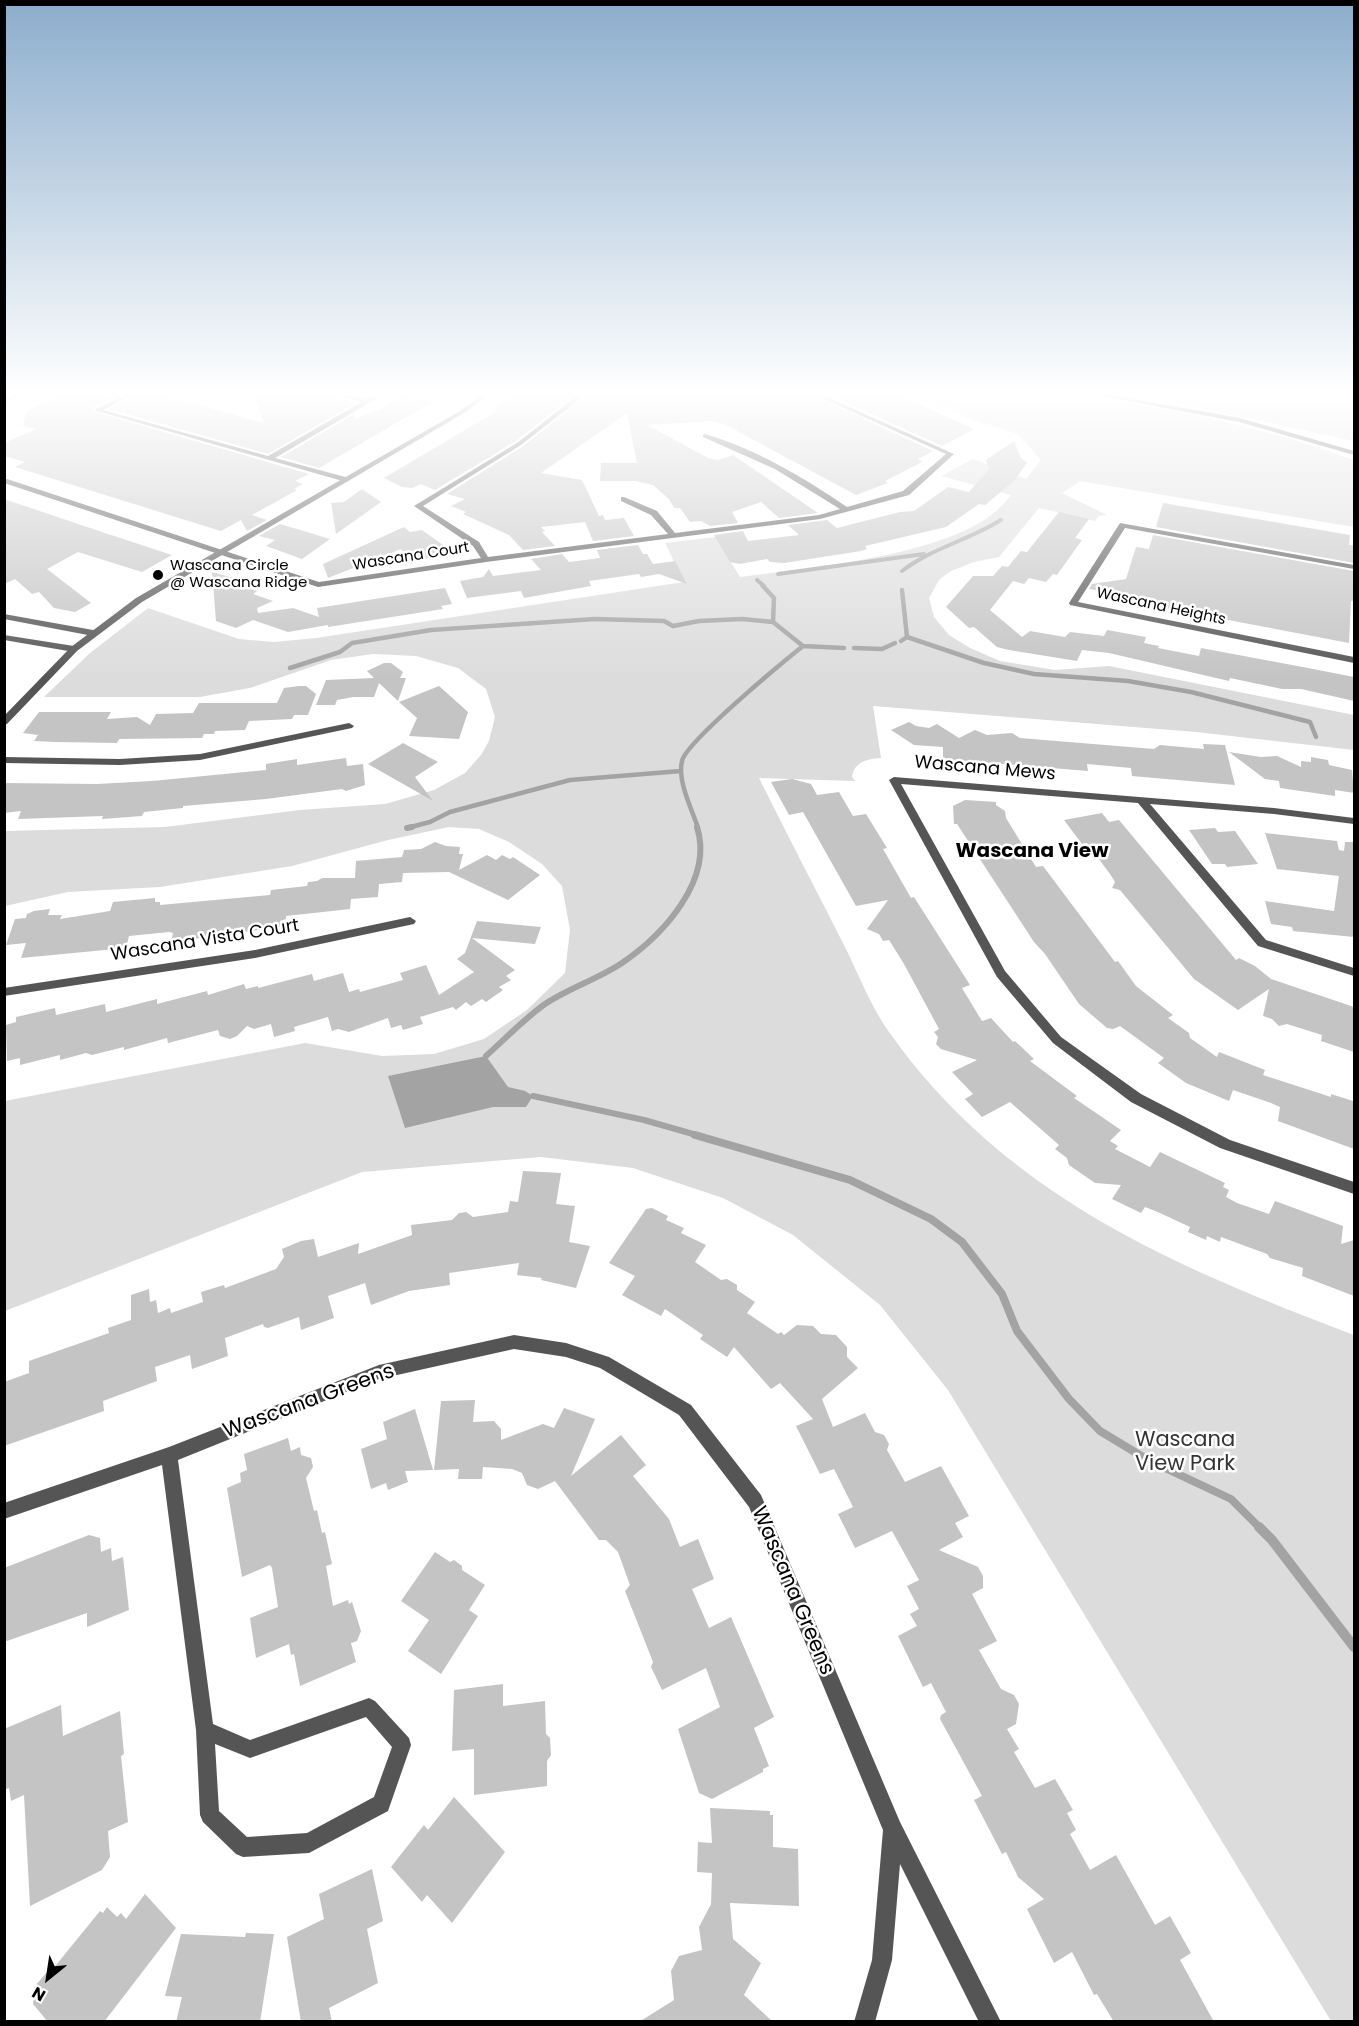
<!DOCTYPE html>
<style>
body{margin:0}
#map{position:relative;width:1359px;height:2026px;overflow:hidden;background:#fff;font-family:Poppins,sans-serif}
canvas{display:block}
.frame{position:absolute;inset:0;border:6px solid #000;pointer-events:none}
.north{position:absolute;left:18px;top:1948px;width:60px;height:60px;-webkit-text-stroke:4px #fff;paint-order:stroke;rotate:210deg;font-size:16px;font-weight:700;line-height:24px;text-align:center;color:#000}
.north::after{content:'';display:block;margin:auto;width:21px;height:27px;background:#000;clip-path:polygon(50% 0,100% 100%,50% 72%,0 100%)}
</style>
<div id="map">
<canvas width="1359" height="2026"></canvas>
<div class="frame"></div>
<div class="north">N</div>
</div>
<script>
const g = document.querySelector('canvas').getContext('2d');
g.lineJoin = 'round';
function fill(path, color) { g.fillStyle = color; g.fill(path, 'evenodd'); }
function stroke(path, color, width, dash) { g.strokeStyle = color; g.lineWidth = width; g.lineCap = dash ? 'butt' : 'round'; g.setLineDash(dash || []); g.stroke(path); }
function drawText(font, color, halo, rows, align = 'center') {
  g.font = font + ' Poppins,sans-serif'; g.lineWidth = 5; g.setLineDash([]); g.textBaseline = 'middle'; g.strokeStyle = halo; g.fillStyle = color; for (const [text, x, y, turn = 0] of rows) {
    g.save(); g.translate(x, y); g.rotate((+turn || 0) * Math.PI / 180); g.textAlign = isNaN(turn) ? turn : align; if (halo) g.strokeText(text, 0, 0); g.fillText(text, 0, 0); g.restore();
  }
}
fill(new Path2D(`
 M917 395C965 395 1016 391 1064 395 1162 405 1263 427 1354 460V527L1080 481 1062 493 1107 515 1099 516 1095 521 1039 508 999 557 974 562 951 571 939 580 929 598 934 617 949 635 970 648 1000 661 1055 670 1109 666 1354 715V750L1196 732 873 706 881 758C867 759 854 762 852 777L855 781 759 778C788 836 818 894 847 951 860 978 872 1008 889 1032 1005 1196 1173 1266 1354 1335V2021H1331L948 1390 880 1305 793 1235 723 1198 633 1168 541 1157 362 1172 5 1311V1101L305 1043 382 1056 434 1054 484 1039 527 1010 565 973 570 930 562 886 542 864 509 842 479 829 449 827 388 840 292 866 160 887 68 892 5 906V831L165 827 300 810 385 804 434 790 465 773 481 755 489 741 495 717 486 689 458 668 416 656 373 654 331 660 250 688 200 697H44L90 653 148 608 239 639 274 642 316 638 684 582 665 543 716 537 740 577C808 568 927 557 984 520 995 513 1003 505 1011 495L941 476 973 459 1026 479 1041 460 1018 434 971 419Z
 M1140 395H1354V441Z`), '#dcdcdc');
fill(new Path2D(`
 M486 1056 508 1087 525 1091 533 1096 526 1107H493L405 1128 388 1076Z`), '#a3a3a3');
stroke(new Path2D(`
 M902 571C932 548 969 540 1001 520
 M778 574 924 554
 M757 580 764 586`), '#a3a3a3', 4);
stroke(new Path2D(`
 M762 585 774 598 773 622
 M902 590 907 637
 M901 641 907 637 984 663 1034 674 1128 681 1191 692 1310 722 1316 737
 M854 648 882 649 895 643
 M290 668 340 652 352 643 431 630 595 619 664 621 673 626 699 621 742 619 773 622 803 646 844 648
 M407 828 430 822 450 812 570 780 681 771
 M698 828C692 809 677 781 682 761 686 742 783 662 803 646`), '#a3a3a3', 4.5);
stroke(new Path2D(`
 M407 828 412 827
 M486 1056C505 1039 524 1019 545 1004 569 988 598 979 622 963 663 935 714 880 697 827
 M533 1096 644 1120 700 1136`), '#a3a3a3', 6);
stroke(new Path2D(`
 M695 1135 850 1180 931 1219 962 1242 1002 1294 1017 1331 1069 1399 1100 1431 1148 1460 1231 1499 1260 1528`), '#a3a3a3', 8);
stroke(new Path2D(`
 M1259 1527 1272 1540 1354 1647`), '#a3a3a3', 10);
fill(new Path2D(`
 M59 395H119L93 408 92 411 309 474 295 481 303 484 294 489 297 490 252 515 267 520 247 531 241 520 221 531 15 467 25 462 4 456V443L36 429 23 426 27 411Z
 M134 395H162L264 423 254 395H337L354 404 268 454 109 409Z
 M402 395 432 402 319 468 281 457 354 414 355 419 378 410Z
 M514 395H574L516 441 435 490 421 484 412 488 402 487 384 478 497 411 493 410Z
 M587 395H813L933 451 918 459 922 462 885 481 888 483 856 495 724 424 712 421 647 425 708 458 718 460 733 455 818 513 779 518 761 502 732 512 738 523 710 526 701 521 690 522 680 508H674L669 499 653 485 635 481H600L601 463H637L627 413 541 473 582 480 599 516 603 515 605 520 624 518 634 536 593 541 585 522 541 527 545 531 542 532 555 546 523 550 509 535 463 514 466 512 451 506 465 499 447 494 522 447Z
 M829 395H899L974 429 942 446Z
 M1014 441 1021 458 1027 463 1014 481 985 505 979 504 946 527 865 546 867 549 861 551 784 563 770 562 767 559 740 564 730 562 714 535 743 531 748 541 799 535 788 525 827 520 837 528 900 512 914 511 948 487 969 492 989 469 986 460Z
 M362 489 381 502 336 534 331 503 344 502Z
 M4 499 108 534 172 555 142 572 78 552 47 569 91 603 75 612 54 608 39 592 32 594 15 579 4 584Z
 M1163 503 1350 535 1349 545H1354V563L1156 527Z
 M1059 512 1089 519 1075 538 1082 540 1057 575 1053 574 1046 582 1029 578 1024 584 1013 581 990 610 1022 637 1030 631 1065 637 1070 632 1104 636 1107 630 1146 637 1144 643 1159 646 1158 648 1199 656 1201 648 1308 668 1354 677V701L1301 689H1282L1230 678 1229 681 1109 653 1082 650 1077 661 1009 650 997 647 974 627 969 628 946 607 973 576H993L1002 566 1008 567 1021 551 1027 552Z
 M280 524 307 532 330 539 302 559 266 546 275 540 259 536Z
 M404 527 410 532 422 530 450 550 436 553 439 556 410 562 401 549 328 578 323 564Z
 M1153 535 1354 571V601H1351L1349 643 1113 598 1115 593 1089 589 1092 584 1126 579 1136 547 1149 549Z
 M638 545 643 554H647L653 564 675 561 687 584 659 574 641 577 639 574 589 581 591 586 524 598 521 591 467 598 460 581 483 577 489 569 493 576 541 570 531 559 562 554 569 562 600 558 597 550Z
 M212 572 256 584 250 589 257 591 253 594 273 601 257 608 258 613 293 608 319 617 317 608 445 588 452 604 441 606 443 609 328 627V625L288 632 253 620 236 628 216 621Z
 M384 663H391L403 672 400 678H406L398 701 379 683 374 697H353L337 700 335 705H316L326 680 374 678 367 671Z
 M299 686H306L316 694 308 715H294L292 719 249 721 245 730 215 731 214 734H204L202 738 119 739 117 743 55 742 34 741 38 735 23 733 39 712H111L107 719 137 717 150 725 156 714 193 713 199 703H277L284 688Z
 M439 686 468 712 459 739 409 736 417 718 399 702Z
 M909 722 916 726 929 728 937 724 959 738 975 730 987 735 1012 733 1020 738 1154 749 1160 745 1204 749 1203 744 1225 745 1235 785 1132 776 1131 768 1087 764 1088 771 943 759V747L914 745 891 730Z
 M403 743 438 762 415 777 433 801 368 764Z
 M1229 752 1261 757 1277 756 1301 767V761L1311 762V757L1328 760 1329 765 1352 770 1354 793 1335 790V796L1280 788 1279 781 1265 779Z
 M346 758 347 766 363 764 365 785 346 791 342 789 266 799 183 806V808L144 812 142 816 102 819 103 816 18 819 21 811 4 813V783L97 784 152 781 266 770V764L297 759V765Z
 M792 779 811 784 817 795 839 792 853 816 866 814 887 848 883 849 911 898 914 897 970 985 962 988 982 1021 991 1018 1013 1042 1015 1041 1034 1059 1030 1061 1077 1096 1074 1098 1121 1130 1110 1141 1118 1146 1115 1149 1150 1167 1160 1152 1225 1183 1223 1187 1229 1190 1226 1197 1237 1203 1269 1214 1275 1201 1343 1226 1341 1244 1354 1240V1296L1302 1276 1303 1268 1270 1258 1267 1254 1221 1237 1220 1242 1207 1236 1206 1240 1188 1232 1190 1227 1160 1213 1145 1207 1141 1213 1112 1199 1121 1185 1095 1183 1069 1165 1067 1158 1055 1149 1059 1145 1010 1102 982 1117 965 1099 973 1094 952 1072 977 1060 941 1049 936 1044 938 1037 934 1032 939 1029 904 964 889 940 883 941 879 934 867 929 888 900 856 906 803 812 789 815 771 782Z
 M965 800 996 802V805L1005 811 1006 818 1036 867 1043 866 1115 962 1118 961 1136 986 1173 1015 1168 1018 1189 1033 1190 1038 1217 1057 1219 1052 1265 1070 1263 1075 1331 1097V1094L1353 1101 1354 1149 1278 1121 1280 1107 1271 1103 1233 1090 1229 1101 1186 1083 1158 1063 1164 1058 1120 1026 1113 1029 1107 1028 1079 1004 1045 954 1034 942 957 824H954L953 806Z
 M1102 813 1109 822 1119 820 1236 960 1239 958 1255 966 1271 979 1354 1007V1052L1321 1041 1322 1035 1287 1024 1279 1026 1272 1019 1263 1016 1269 989 1238 1010 1194 979 1120 890 1112 888 1115 882 1110 874 1087 843 1082 844 1064 820Z
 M1215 828 1218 832 1235 831 1258 864 1227 867 1225 864H1212L1189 830Z
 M1265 833 1337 841 1339 850 1344 851 1345 842H1354V937L1293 931 1292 927 1271 924 1265 901 1334 911 1339 876 1277 869Z
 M435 842 446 846 460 847 459 854H463L459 870 487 855 496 860 502 855 510 859 513 857 540 875 508 900 449 872 403 873 402 882 379 884 378 897 351 899 350 909 286 916V919L280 921V927L171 942 173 933 169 932 129 936 126 948 21 958 26 943 6 945 15 919 26 918 27 914 34 911 50 909 48 915H62L60 919 110 911 113 902 155 898V902H160V905L270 895 271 890 307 886 308 882 317 881 322 878H355L356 861 402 857 404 850 421 849Z
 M477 921 541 927 535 944 472 938 515 970 506 976 511 980 499 987 503 990 486 1002 482 999 471 1006 466 1002 456 1010 453 1007 420 1017 423 1024 403 1030 401 1025 391 1028 388 1018 349 1032 338 1029 332 1031 328 1017 294 1027 295 1031 274 1037 271 1024 254 1029 247 1026 237 1036 230 1039 220 1036 218 1030 168 1043 167 1038 124 1050V1047L92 1055 86 1053 60 1060V1055L20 1065V1058L7 1061 6 1025 16 1022V1017L55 1008 56 1015 105 1004 106 1012 157 999V1004L207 991 208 995 244 984 246 989 258 986V988L312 974 314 981 343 973 349 992 359 989 360 992 403 980 400 973 426 965 439 995 474 972 457 959 465 953Z
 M523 1171 561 1173 556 1204 575 1206 569 1242 590 1246 576 1288 541 1280 542 1278 517 1275 519 1263 449 1273 450 1285 409 1291 371 1305 365 1283 328 1296 334 1318 301 1330 299 1317 268 1328 264 1327 263 1324 225 1338 228 1356 192 1369 190 1355 155 1367 157 1381 103 1401 104 1411 4 1446V1382L29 1373V1361L109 1333 108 1328 131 1320V1295L149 1289 150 1302 156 1300 158 1313 170 1308 171 1313 203 1302 201 1292 224 1285 225 1288 276 1269 284 1257 282 1249 301 1241 314 1239 318 1257 359 1243 358 1254 412 1235 411 1225 452 1220 459 1213 466 1212 473 1217 508 1212 510 1201 518 1202Z
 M652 1208 668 1216 666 1220 684 1228 681 1233 706 1245 695 1262 721 1280 727 1279 737 1285V1290L755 1302 747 1313 778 1334 781 1332 784 1335 797 1325 813 1326 821 1334 836 1335 847 1347V1357L858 1368 822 1399 833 1427 865 1413 875 1432 884 1435 889 1444 887 1450 905 1482 941 1466 969 1516 955 1523 963 1537 939 1550 978 1567 983 1576V1588L972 1594 997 1641 979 1650 1001 1689 1014 1695 1019 1704 1016 1724 1007 1729 1019 1749 1014 1752 1035 1788 1055 1779 1073 1810 1067 1813 1076 1830 1070 1834 1090 1870 1116 1855 1155 1925 1170 1916 1191 1953 1180 1960 1214 2022H1114L1097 1994 1094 1995 1072 1952 1054 1963 1027 1909 1044 1899 1018 1877 1006 1852 1002 1854 974 1800 982 1796 940 1719 941 1715 946 1712 931 1683 923 1687 898 1636 917 1626 910 1614 919 1609 907 1586 919 1580 892 1531 855 1548 838 1514 853 1507 834 1469 820 1474 796 1426 813 1419 780 1383 771 1389 734 1347 727 1357 700 1339 703 1335 665 1309 661 1316 622 1295 635 1276 609 1263 646 1209Z
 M475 1400 473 1422 494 1421 501 1429V1440L543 1424 554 1428 564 1408 595 1419 571 1476 621 1435 646 1465 633 1476 669 1519 680 1547 698 1539 714 1579 692 1589 709 1628 731 1617 774 1717 754 1728 769 1766 763 1769V1772L712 1799 699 1793 678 1729 720 1707 706 1668 662 1690 651 1667 653 1662 625 1591 630 1585 618 1552 606 1540H599L555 1481 538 1489 527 1485 522 1473 512 1469 483 1467 482 1479H458L459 1469 434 1470 441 1401Z
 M415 1409 433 1470 405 1471 408 1482 388 1490 386 1483 371 1489 361 1449 387 1439 383 1422Z
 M288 1438 291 1451 300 1447 301 1455 311 1458 313 1467 306 1478 314 1511 317 1510 322 1533 325 1532 332 1564 326 1566 333 1606 348 1600 349 1604 352 1602 361 1631 357 1641 351 1643 356 1662 300 1686 294 1654 291 1655 289 1644 256 1658 250 1618 278 1607 272 1568 270 1565 242 1577 227 1488 241 1482 240 1473 247 1470 244 1454Z
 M89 1535 100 1538 101 1552 111 1548 112 1561 123 1557 129 1610 87 1627V1613L4 1642V1568Z
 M435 1552 450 1562 454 1560 462 1566V1570L485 1585 469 1610 478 1616 441 1674 408 1651 429 1620 401 1601Z
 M503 1684V1706L545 1701 546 1734 550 1738 551 1755 547 1761V1786L474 1795V1749L452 1751 454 1690Z
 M61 1705 63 1736 120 1711 124 1754 121 1756 128 1822 108 1831 110 1857 102 1870 30 1906 24 1795 11 1801 9 1788 4 1790V1729Z
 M454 1797 505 1852 452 1923 427 1895 422 1902 391 1867 424 1825 428 1830Z
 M710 1808 770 1811V1815H773V1847L798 1849 799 1906 730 1903 733 1939 761 1963 744 1995 773 2022H639L674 2000 671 1971 679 1956 702 1950 699 1927 711 1904 712 1873 697 1872 698 1842 712 1843Z
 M372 1869 383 1921 367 1929 378 1983 329 2008 332 2022H301L287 1937 324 1919 319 1894Z
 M145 1894 176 1928 104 2022H48L33 2004 35 1986 47 1972 52 1970 100 1911 103 1913 107 1907 117 1917 121 1913 126 1919Z
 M246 1933 274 1934 260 2022H176L182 1997 165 1996 181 1934 245 1937Z`), '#c4c4c4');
fill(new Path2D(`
 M124 395H132L103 410 268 456 362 402 339 395H350L367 400 375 395H383L275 458 349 478 350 480 346 482 94 410Z
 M578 395H585L521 445 423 506 479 542 488 557 668 534 651 515 621 501V497H624L657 511 675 533 819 515 840 509 775 469 703 437V435L705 434C756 449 803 477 847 507L903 491 946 454 815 395H823L954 454 909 495 820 519 486 562 318 587 4 483V478L319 582 481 558 473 546 414 506 517 443Z
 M1120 523 1354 565V569L1125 528 1078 602 1354 657V663L1070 605 1069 603Z
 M4 614 93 630 97 633 93 636 4 619Z
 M4 635 74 646 78 649 74 652 4 640Z
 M349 723 354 726 352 728 200 760 120 765 4 763V757L120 759 200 754Z
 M894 777 1274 808 1354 818V824L1274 814 1150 804 1266 940 1354 968V976L1258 946 1138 803 901 784 1005 971 1061 1037 1141 1094 1230 1140 1354 1182V1194L1220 1148 1131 1102 1053 1043 997 977 889 780Z
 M410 917 416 921 414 924 255 958 4 996V988L255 950Z
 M514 1335 566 1343 609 1357 691 1405 761 1495 900 1822 1001 2022H979L900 1864 892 1960 875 2022H854L872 1960 883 1830 749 1507 679 1415 600 1368 566 1357 514 1349 379 1379 178 1460 213 1724 250 1740 369 1698 375 1701 409 1738 411 1745 388 1811 309 1853 243 1857 236 1854 203 1822 200 1815 196 1730 162 1465 4 1519V1503L169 1447 379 1365ZM366 1717 392 1747 374 1797 307 1833 247 1837 219 1811 215 1744 250 1758Z`), '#555');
fill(new Path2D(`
 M14 395H23L4 403V399Z
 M481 395H488L464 413 142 602 77 651 7 724 4 725V716L71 647 136 598 460 411Z
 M1096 395H1110L1240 418 1354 451V455L1239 422Z`), '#555');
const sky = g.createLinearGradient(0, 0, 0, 679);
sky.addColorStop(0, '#8cadcc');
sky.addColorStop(0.58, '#fff');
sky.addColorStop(1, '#ffffff00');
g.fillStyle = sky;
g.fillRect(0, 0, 1359, 679);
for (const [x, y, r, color] of [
 [158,575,6,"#000"]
]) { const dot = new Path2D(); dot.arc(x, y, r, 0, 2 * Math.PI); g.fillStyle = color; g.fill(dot); stroke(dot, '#fff', 2); }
drawText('15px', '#000', '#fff', [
 ["Wascana Court",411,557,-9],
 ["Wascana Heights",1161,607,12]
]);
drawText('15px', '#000', '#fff', [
 ["Wascana Circle",170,566],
 ["@ Wascana Ridge",170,583]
], 'left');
drawText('18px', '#000', '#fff', [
 ["Wascana Mews",985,769,5],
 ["Wascana Vista Court",205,941,-9]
]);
drawText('bold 20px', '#000', '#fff', [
 ["Wascana View",1032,852]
]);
drawText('21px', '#000', '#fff', [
 ["Wascana Greens",309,1402,-20],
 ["Wascana Greens",792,1591,67]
]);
drawText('21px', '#333', '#fff', [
 ["Wascana",1185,1441],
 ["View Park",1185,1465]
]);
</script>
